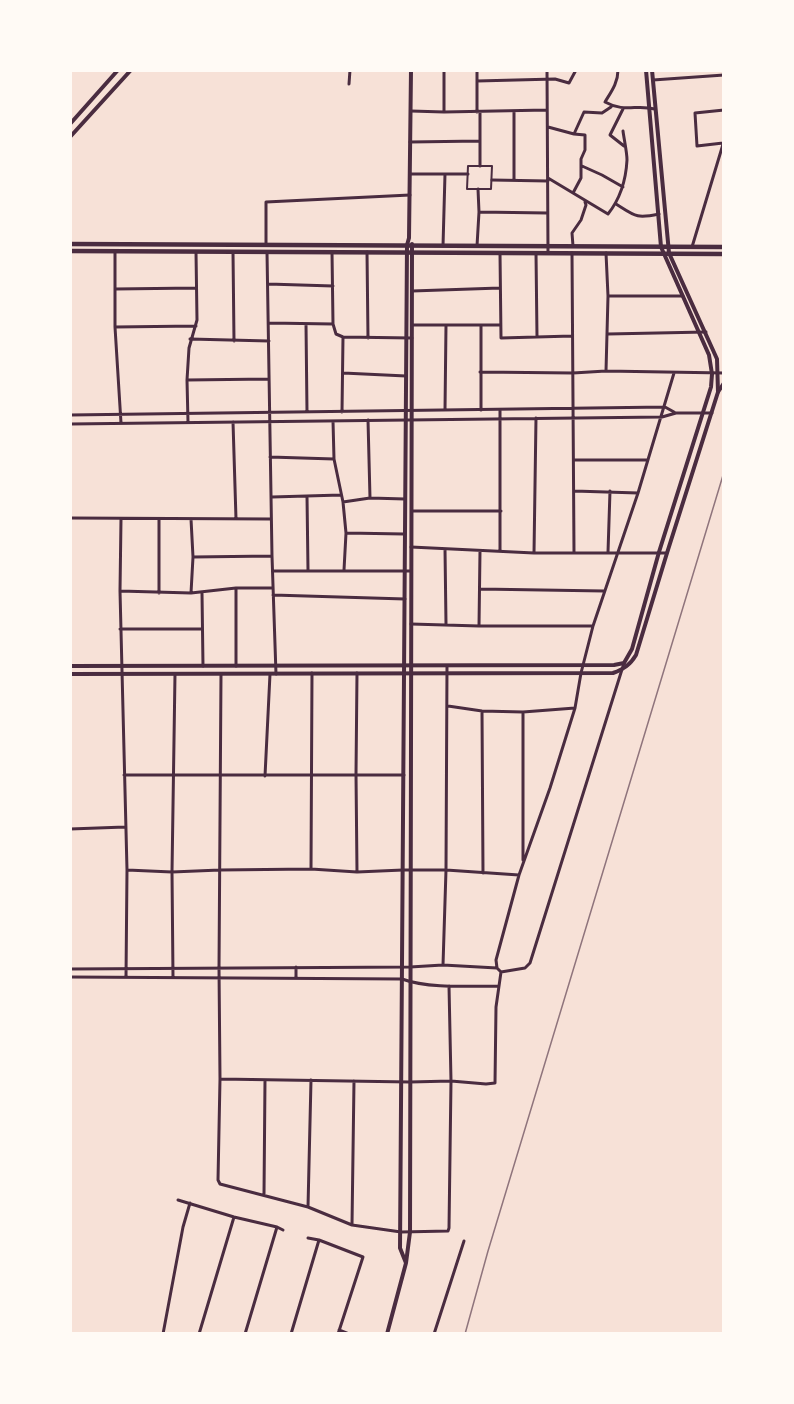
<!DOCTYPE html>
<style>
body{margin:0}
#map{position:relative;width:794px;height:1404px;overflow:hidden;background:#f7e1d7;font-family:Arial,sans-serif}
canvas{display:block}
.frame{position:absolute;inset:0;border:72px solid #fffaf5;pointer-events:none}
</style>
<div id="map">
<canvas width="794" height="1404"></canvas>
<div class="frame"></div>
</div>
<script>
const g = document.querySelector('canvas').getContext('2d');
g.lineJoin = 'round';
function stroke(path, color, width, dash) { g.strokeStyle = color; g.lineWidth = width; g.lineCap = dash ? 'butt' : 'round'; g.setLineDash(dash || []); g.stroke(path); }
stroke(new Path2D(`
 M468 166H492L491 189H467Z`), '#4a2c40', 2);
stroke(new Path2D(`
 M547 70 548 253
 M618 70C618 83 611 92 605 102 625 113 636 104 655 109
 M653 80 724 75
 M477 81 555 79 569 83 576 70
 M349 84 350 70
 M623 109 610 135 624 146
 M411 111 444 112 547 110
 M514 111V180
 M444 112V70
 M477 112V70
 M548 127 574 134 585 135V150L581 159V178L573 193
 M574 134 584 112 602 113 611 107
 M410 142 480 141
 M723 143 697 146 695 113 724 110
 M480 166V112
 M582 166 602 175 623 187
 M410 174H468
 M548 178 608 214C620 199 626 179 627 160 627 152 624 139 623 131
 M492 180 548 181
 M616 204C635 216 636 219 659 214
 M479 212 547 213
 M266 245V202L410 195
 M443 246 445 174
 M477 246 479 212 478 189
 M573 246 572 233 581 220 586 205 585 202
 M692 247 724 141
 M115 251V327L121 423
 M233 252 234 341
 M267 252 272 556 276 674
 M332 252 333 324 336 334 343 337 412 338
 M367 252 368 338
 M500 253 501 338 572 336
 M536 253 537 337
 M572 253 574 552
 M268 284 333 286
 M115 289 196 288
 M412 291 500 288
 M608 296H683
 M269 323 333 324
 M306 324 307 412
 M412 325H500
 M115 327 196 326
 M608 334 706 332
 M190 339 269 341
 M606 371 608 296 606 253
 M480 372 573 373 606 371 724 373
 M343 373 406 376
 M187 380 269 379
 M445 410 446 325
 M481 410V325
 M342 412 343 337
 M70 415 665 407 674 412
 M368 420 370 498
 M333 421 334 459 343 502 346 533 344 570
 M188 422 187 380 189 348 197 320 196 252
 M233 422 236 519
 M70 424 662 417 676 413H712
 M270 457 334 459
 M574 460H647
 M574 491 638 493
 M307 496 308 570
 M272 497 341 495
 M343 502 370 498 405 499
 M412 511H501
 M70 518 271 519
 M121 519 120 591 127 870 126 977
 M191 519 193 557 191 593
 M346 533 404 534
 M411 547 534 553H667
 M445 549 446 624
 M500 551V410
 M608 552 610 491
 M534 553 536 418
 M193 557 272 556
 M273 571H411
 M480 589 604 591
 M120 591 191 593 236 588H273
 M159 593V519
 M202 593 203 666
 M273 595 405 599
 M411 624 479 626H592
 M479 626 480 551
 M120 629H202
 M236 666V588
 M221 674 219 968 220 1079 218 1180 220 1184 308 1207 352 1225 401 1232 448 1231 449 1228 451 1081 449 986
 M448 706 482 711 523 712 575 708
 M482 711 483 873
 M523 712V860
 M124 775H404
 M265 776 270 674
 M70 829 125 827
 M311 869 312 673
 M127 870 172 872 220 870 311 869 357 872 403 870H446L519 875
 M357 872 356 774 357 673
 M443 965 446 870 447 666
 M70 969 410 967 443 965 497 968
 M501 972 525 968 530 963 624 663
 M70 977 402 979C429 989 469 986 498 986
 M173 977 172 872 175 674
 M296 978V967
 M220 1079 410 1082 451 1081 486 1084 495 1083 496 1007 501 972 497 968 496 960 519 875 550 788 575 708 581 673 593 626 638 493 674 373
 M264 1194 265 1080
 M178 1200 234 1217 277 1227 283 1230
 M308 1207 311 1080
 M352 1225 354 1081
 M308 1238 319 1240 363 1257 338 1334
 M339 1330 349 1334
 M163 1334 183 1227 190 1203
 M199 1334 234 1217
 M245 1334 277 1227
 M291 1334 319 1240
 M434 1334 464 1241`), '#4a2c40', 3);
stroke(new Path2D(`
 M718 392 724 383
 M406 1263 400 1248 407 245 409 238 411 70
 M387 1334 406 1263 410 1232 412 244`), '#4a2c40', 4);
stroke(new Path2D(`
 M70 124 118 70
 M70 137 131 70
 M70 666 614 665 624 663 632 649 659 552 711 387 712 374 709 355 661 247 646 70
 M70 674 613 673C624 669 630 665 636 655L667 553 718 392 717 359 669 253 652 70`), '#4a2c40', 4);
stroke(new Path2D(`
 M70 244 724 247
 M70 251 724 254`), '#4a2c40', 4.5);
stroke(new Path2D(`
 M465 1334 488 1251 724 472`), '#8f747c', 1.5);
</script>
